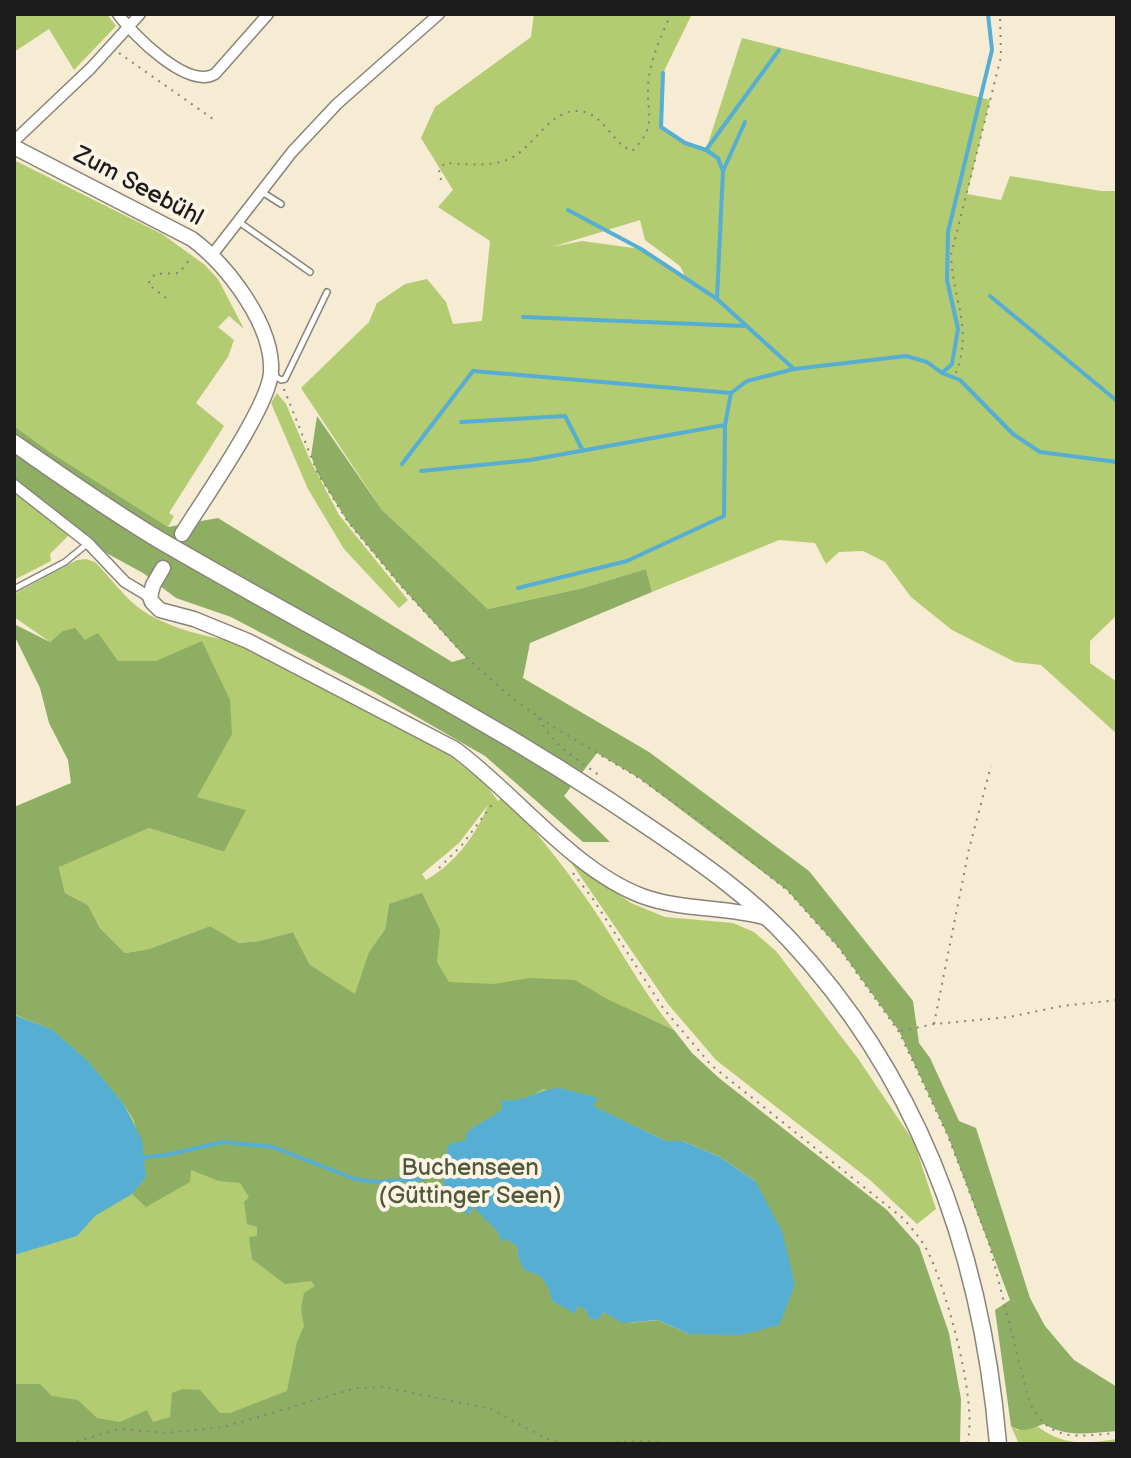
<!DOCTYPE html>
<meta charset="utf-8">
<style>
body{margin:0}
#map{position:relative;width:1131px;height:1458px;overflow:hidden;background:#f6ebd3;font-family:"Balsamiq Sans",sans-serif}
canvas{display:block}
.frame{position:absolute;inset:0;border:16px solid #1c1c1c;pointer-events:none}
</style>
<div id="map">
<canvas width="1131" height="1458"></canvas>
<div class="frame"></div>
</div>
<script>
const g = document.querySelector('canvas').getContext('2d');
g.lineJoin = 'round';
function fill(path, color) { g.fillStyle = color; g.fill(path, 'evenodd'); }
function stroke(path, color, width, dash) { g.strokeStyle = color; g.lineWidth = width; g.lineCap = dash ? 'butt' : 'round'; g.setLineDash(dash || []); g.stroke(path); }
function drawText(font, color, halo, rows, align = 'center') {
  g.font = font + ' "Balsamiq Sans",sans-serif'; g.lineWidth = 8; g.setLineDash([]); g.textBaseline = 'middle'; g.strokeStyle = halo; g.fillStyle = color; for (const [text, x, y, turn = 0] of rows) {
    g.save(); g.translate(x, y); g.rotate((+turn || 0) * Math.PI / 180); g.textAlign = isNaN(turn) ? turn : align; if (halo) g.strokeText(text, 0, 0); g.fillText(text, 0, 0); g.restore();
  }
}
fill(new Path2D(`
 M14 14H107L116 26 74 70 49 29 14 52Z
 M534 14H692L663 73 661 127 685 143 706 150 742 38 990 100 967 194 1001 200 1010 176 1101 191H1117V615L1090 641V663L1117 682V734L1041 665 1015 662 952 630 911 597 885 562 863 551 839 552 826 564 815 543 779 540 652 592 646 569 583 588 488 609 382 510 301 388 369 322 377 303 405 284 427 279 446 302 453 324 482 321 490 241 438 207 453 190 421 138 435 107 531 37ZM640 220 645 240 680 266 686 278 641 249 582 241 552 247Z
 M14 160 162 234 205 265 218 279 244 329 229 316 218 327 234 340 228 357 196 403 224 426 169 513 174 516 168 527 50 452 14 426Z
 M277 393 286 404 310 460 339 515 408 600 399 608 344 549 308 489 271 403Z
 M14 485 73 531 50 554 51 561 14 580Z
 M86 559 95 562C109 576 123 596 139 608 165 627 202 636 233 641L440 748 485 783 498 801 503 796C534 828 562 864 588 901 618 944 641 990 674 1030L635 1013 651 1444 161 1438 14 1403V941L63 986 310 965 293 932 259 941 239 943 210 926 149 949 125 953 100 928 88 905 65 893 59 866 149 828 224 852 245 810 197 797 156 661H118L84 640 63 632 50 642 14 617 16 593 77 560ZM488 805C476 836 454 864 426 880L422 874 459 843ZM389 904 393 935 369 952 385 929Z
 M570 861 631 903 665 917 733 923 754 932 776 951 859 1060 914 1142 936 1209 917 1224 870 1180 716 1060 668 1004Z
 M1011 1426 1017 1430 1037 1426C1063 1446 1085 1444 1117 1439V1444H1019Z`), '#b3cb71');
fill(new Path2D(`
 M317 416 382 510 488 609 583 588 646 569 652 592 530 643 523 678 649 752 809 871 913 1001 919 1043 930 1058 959 1121 976 1128 1030 1298 1045 1326 1074 1360 1117 1387V1431C1091 1433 1067 1438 1044 1424 1032 1428 1022 1434 1011 1426L995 1310 1010 1300 948 1136 899 1031 839 948 787 890 639 778 597 753 564 796 610 842H583L485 756 372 691 231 617 176 598 143 573 88 543 14 485V426L50 452 168 527 218 518 452 662 466 658 400 585 348 522 318 474 311 456Z
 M14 624 50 642 63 631 75 628 85 640 98 633 118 661H156L202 641 230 700 232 734 197 797 246 810 224 852 149 828 59 867 65 893 88 905 100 928 125 953 149 949 210 926 239 943 259 941 293 932 310 965 355 994 369 952 385 929 389 904 422 893 440 930 437 962 449 982 494 984 529 978 575 980 607 999 674 1030 692 1053 719 1078 887 1210 919 1246 949 1333 961 1399 960 1444H14V1384H40L52 1396 78 1400 97 1418 120 1422 147 1410 153 1422 170 1417 172 1393 183 1389 200 1390 220 1413H230L287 1391 297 1342 304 1326 301 1309 304 1293 315 1286 311 1281 285 1284 252 1259 249 1237 257 1236V1227L247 1224 244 1202 249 1197 240 1183 219 1181 191 1170 190 1182 146 1207 132 1194 146 1177 134 1120 123 1103 87 1060 51 1029 14 1014V807L71 783 68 760 49 723 40 688 14 635ZM543 1089 597 1098 592 1106 666 1141H682L720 1157 755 1181 689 1334 658 1320 632 1323 603 1312 596 1319 589 1318 586 1310 577 1306 576 1313 552 1301 548 1283 519 1260 517 1246 505 1239 502 1241 497 1231 473 1206 469 1215 459 1202 448 1197 443 1182 448 1145 467 1139 466 1133C477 1123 491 1119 502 1109L503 1100C520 1102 529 1098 543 1089Z`), '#8eaf63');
fill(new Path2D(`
 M14 1015 51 1029 87 1060 123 1103 142 1140 146 1177 132 1194 95 1216 77 1236 14 1255Z
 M560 1088 598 1098 593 1106 666 1141H682L720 1157 755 1181 782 1231 795 1285 779 1325 741 1335 689 1334 658 1320 622 1323 604 1312 597 1320 589 1318 586 1310 577 1306 576 1314 552 1301C548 1284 544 1274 525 1271L519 1260 517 1246 505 1239 502 1242 497 1231 473 1207 468 1216 459 1202 448 1197 443 1182 448 1145 466 1139V1133C477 1123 491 1119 502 1109V1100C527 1103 537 1089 560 1088Z`), '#56aed3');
stroke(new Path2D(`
 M663 73 661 127 685 143 706 150
 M722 169 718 158 706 150 779 50
 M568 210 641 249 717 299 794 369
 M990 296 1117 401
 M717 298 723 171 745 122
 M523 317 744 326
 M942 373 952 364 958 329 947 280 948 232 992 50 988 14
 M461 422 565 416 583 451
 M402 464 473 371 731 393
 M421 471 530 460 725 425
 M518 588 627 561 724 516 725 425 731 393 747 381 794 369 906 356 927 362 942 373 960 380 1013 434 1040 452 1117 462
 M145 1157 166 1155 223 1142 273 1147 355 1179 377 1182 422 1179 447 1167`), '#56aed3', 4);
const service = new Path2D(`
 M262 192 281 204
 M239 222 310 272
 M272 374 281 380 285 379 327 292
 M14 589 65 562 87 544`);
const minor = new Path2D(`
 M118 14C133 35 188 90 215 74L268 14
 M14 141 91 68 140 14
 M212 255 292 152 337 104 439 14
 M14 485 88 543 125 582 150 597`);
const secondary = new Path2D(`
 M14 147 192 239C228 266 274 326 271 373 268 408 203 500 182 534
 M163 568 153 585 150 597 152 602 160 610 194 619 248 641 455 749C515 793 573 870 642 896 683 911 726 906 767 918`);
const primary = new Path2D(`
 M14 443C63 477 112 512 163 542 261 599 362 653 461 710 528 748 592 788 656 832 703 864 750 897 789 939 920 1079 982 1255 998 1444`);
stroke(service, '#898478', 8);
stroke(minor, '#898478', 13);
stroke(secondary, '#898478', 17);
stroke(primary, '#898478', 19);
stroke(new Path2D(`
 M119 53 213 119
 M441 180 439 170 445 163C464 164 488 167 507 160 536 149 553 98 590 114 607 122 614 144 632 151 657 127 647 115 648 87 649 62 661 36 671 14
 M166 298 148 284 155 274 179 273 190 259
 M956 373C973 326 953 302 951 255L1001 57 1000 14
 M284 389 318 474 348 522 400 585 467 658 512 698 550 725 639 778 708 827 787 890 839 948 899 1032 948 1136 989 1243 1029 1401C1050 1444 1076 1436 1117 1433
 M539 718C552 745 577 759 600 776
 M439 868 462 845 494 802
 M573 873 593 899 663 1008 711 1065 904 1219C912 1229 921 1239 927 1250 946 1287 979 1405 967 1444
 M934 1024 969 849 991 766
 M901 1031 934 1024 1009 1017 1062 1006 1117 1000
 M69 1444 119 1429 165 1433 224 1427 356 1388 383 1387 491 1409 547 1439 570 1444
 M584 1444 645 1441 672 1444`), '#898478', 2, [2, 6]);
stroke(service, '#fff', 5);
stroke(minor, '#fff', 10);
stroke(secondary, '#fff', 14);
stroke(primary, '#fff', 16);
drawText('24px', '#1c1c1c', '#fcf5e5', [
 ["Zum Seebühl",138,187,28]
]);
drawText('24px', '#51593a', '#fcf5e5', [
 ["Buchenseen",470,1169],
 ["(Güttinger Seen)",470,1197]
]);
</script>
